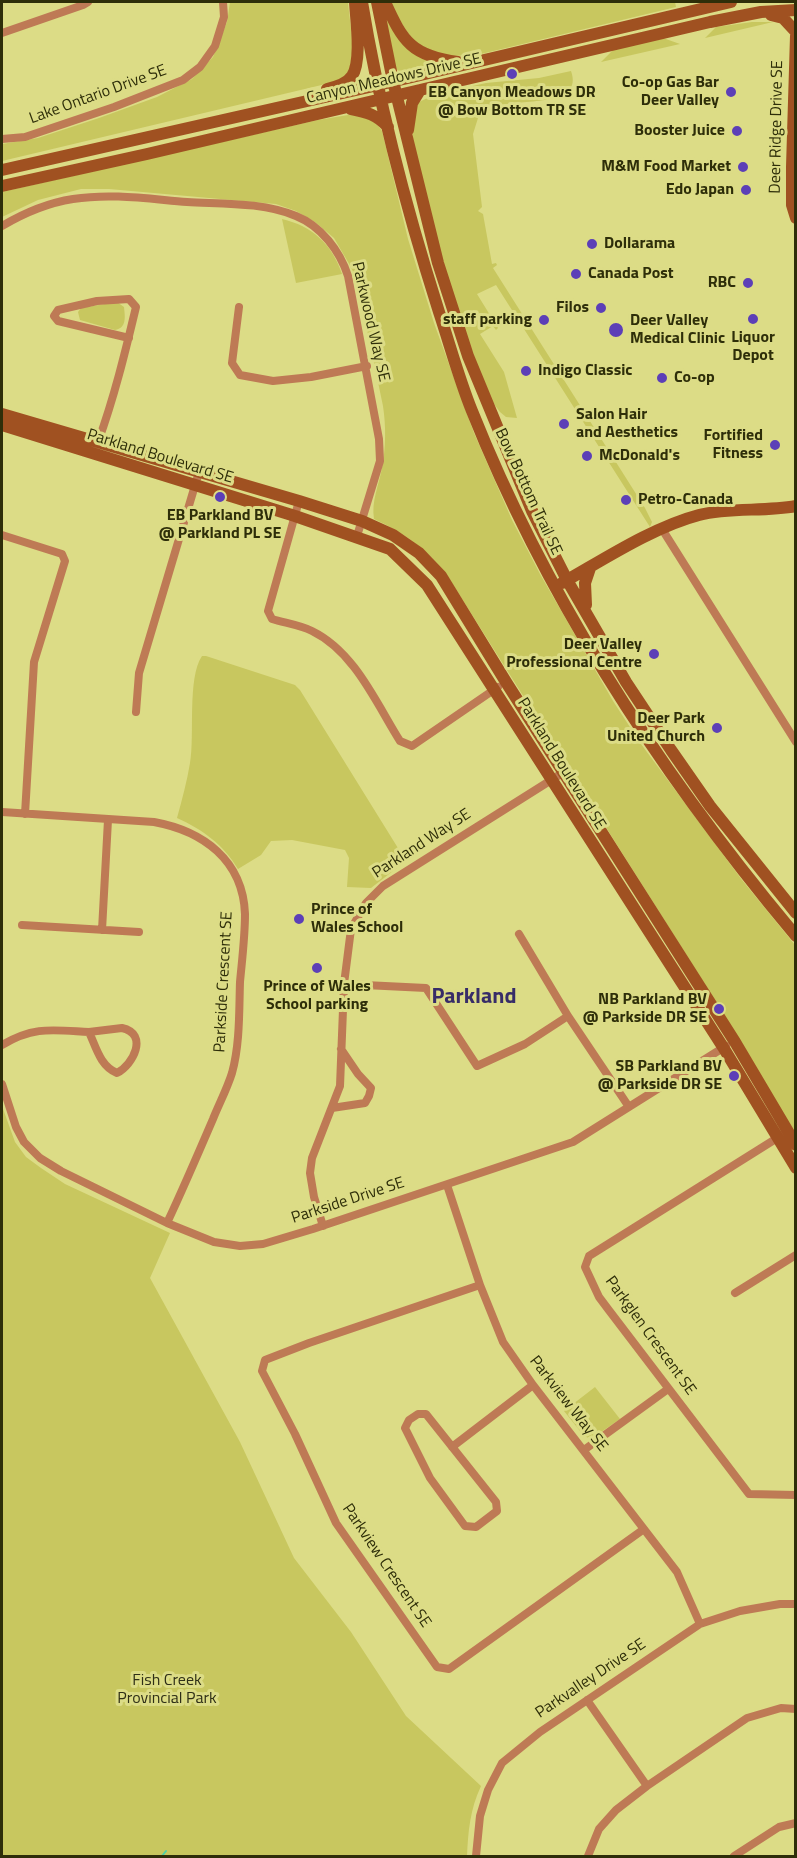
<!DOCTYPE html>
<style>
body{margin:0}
#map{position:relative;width:797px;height:1858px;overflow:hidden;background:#dcdc86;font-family:"Titillium Web",sans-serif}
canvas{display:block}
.frame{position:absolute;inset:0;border:3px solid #2e2e09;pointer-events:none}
</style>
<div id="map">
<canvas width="797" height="1858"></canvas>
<div class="frame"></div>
</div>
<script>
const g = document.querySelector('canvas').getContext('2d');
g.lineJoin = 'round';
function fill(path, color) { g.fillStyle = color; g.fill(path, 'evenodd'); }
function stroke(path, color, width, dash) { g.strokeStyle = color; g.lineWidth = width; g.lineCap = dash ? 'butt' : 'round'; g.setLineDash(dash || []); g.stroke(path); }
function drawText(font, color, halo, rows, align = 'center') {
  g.font = font + ' "Titillium Web",sans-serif'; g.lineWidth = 6; g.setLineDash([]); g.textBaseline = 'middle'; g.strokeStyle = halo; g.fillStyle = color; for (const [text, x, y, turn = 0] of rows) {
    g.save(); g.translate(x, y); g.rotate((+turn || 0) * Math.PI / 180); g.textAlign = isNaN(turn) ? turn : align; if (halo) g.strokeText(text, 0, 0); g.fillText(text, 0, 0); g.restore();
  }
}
fill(new Path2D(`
 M230 2H348C349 19 359 65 344 77 340 80 334 81 330 83L2 161V144L38 138 99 118 157 97 192 79 213 57 227 22Z
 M388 2H675L676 7 481 54 454 56 440 55 414 42Z
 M384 9 433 62 432 64 400 72 396 69Z
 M752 22H773L705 38 716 27Z
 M663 38 680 44 601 62 614 49Z
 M571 71C584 107 523 99 503 105 494 108 485 113 478 118L473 134 482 207 478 211 483 214 492 264 496 263 497 265 493 268 645 508 652 522 650 527 496 285 477 294 498 328 496 330 493 326 480 334 504 372 517 418 506 417 500 412 488 396 447 279 415 152 411 125 416 107 419 102 436 94 486 83 539 78Z
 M348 115C362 115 375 119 382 131L408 239 434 323 474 433 512 520 540 574 613 701 641 744 742 880 795 945V1135L745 1048 447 575C426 548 404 533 374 519 371 501 379 485 382 468 386 447 386 426 383 406L356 277 348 262 334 238 315 222 296 211 276 204 109 189H81L38 200 2 217V192L318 120Z
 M282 219C312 226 332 244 342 274L296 283Z
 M117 302 124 307C125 317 127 328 115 330L80 320 78 312 81 308Z
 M202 656H206L295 685 300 690 406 861 371 888 347 887 349 858 345 850 292 840 271 841 261 855 238 869C223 844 203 830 177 818 182 800 187 781 190 763 195 736 187 678 202 656Z
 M2 1106 15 1142 26 1157 41 1168 65 1184 170 1233 150 1278 240 1442 294 1558 351 1632 406 1716 481 1786C470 1809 468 1832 467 1856H2Z
 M595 1387 620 1419 591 1439 584 1436 564 1411Z`), '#c8c75f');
stroke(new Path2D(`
 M162 1856 166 1851`), '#4dd0a7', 2);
stroke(new Path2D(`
 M2 33 83 5 88 2
 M2 139 25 137 114 107 183 80 200 67 215 46 224 17 223 2
 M2 226C24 213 47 203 73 199 111 193 149 199 187 202 222 204 263 202 296 216 321 226 340 251 348 276L379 439 380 461 357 536
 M239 307 232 363 240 375 273 381 311 377 367 366
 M98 442C114 398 125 353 136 307L129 299 97 301 58 310 54 316 58 321 129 338
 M299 501 268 611 272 619C285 623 300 625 312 631 355 652 376 703 400 741L412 746 498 687
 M662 529 796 742
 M2 535 62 554 65 561 34 662 25 814
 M136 712 139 673 199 472
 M2 812 154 822C203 831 243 860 245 914 245 937 242 960 240 982 239 1012 240 1044 232 1073 227 1089 219 1104 213 1119 198 1154 183 1189 167 1223
 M22 925 139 932
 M102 930 108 820
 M519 934 568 1016 629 1107
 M344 984 426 988 477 1066 525 1044 568 1016
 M122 1028C149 1034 133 1065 117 1073 100 1066 96 1047 89 1032Z
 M2 1045C34 1026 52 1030 89 1032
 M2 1084 16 1127 24 1142 40 1158 61 1171 167 1223 214 1242 240 1246 263 1244 313 1229 573 1142 726 1046
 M332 1108 365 1103 369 1096 371 1088 358 1074 341 1049
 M782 1135 589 1256 585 1267 599 1297 608 1309 749 1494 796 1495
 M447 1185 480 1285 503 1342 533 1385 677 1572 700 1624
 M323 1226 314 1197 310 1173 312 1158 340 1086 344 984 351 929 366 903 383 886 564 772
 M480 1285 309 1343 265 1360 262 1371 295 1434 336 1523 437 1667 449 1669 644 1529
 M735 1293 796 1255
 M418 1414H426L496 1502 497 1511 476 1527 465 1526 430 1478 405 1428 409 1420Z
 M452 1447 533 1385
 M584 1450 668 1389
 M587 1700 647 1786
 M476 1856 480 1816 488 1790 502 1763 540 1732 700 1624 740 1611 780 1604H796
 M588 1856 599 1829 616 1810 647 1786 747 1718 781 1708 796 1709
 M734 1856 779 1827 796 1823`), '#be7a55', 8);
stroke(new Path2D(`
 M362 2C379 106 407 211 439 312 450 345 459 379 472 411 549 604 663 777 796 936
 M377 2 393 81 438 263 468 356 532 511 567 580 626 682 671 750 710 806 796 913
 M385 2C403 42 412 56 458 62
 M771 15 783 18 796 32
 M796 36 792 167V205L796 218
 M327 89C336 87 347 84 352 76 362 61 356 20 355 2
 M351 109C367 112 377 115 388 127
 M408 130 412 103 420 90
 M2 170 378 85 731 2
 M2 186 147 154 710 22 761 12 796 10
 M2 414 299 501 362 521 393 535 419 553 441 576 506 682 735 1042 796 1145
 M2 425 295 516 390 549 427 585 723 1047 796 1168
 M562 583C603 560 653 527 699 515 730 507 764 512 796 506
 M586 605 585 583 590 568`), '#a05121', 12);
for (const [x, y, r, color] of [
 [512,74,6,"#5c3fb7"],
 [731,92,6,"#5c3fb7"],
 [737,131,6,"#5c3fb7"],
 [743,167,6,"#5c3fb7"],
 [746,190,6,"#5c3fb7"],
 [592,244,6,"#5c3fb7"],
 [576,274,6,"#5c3fb7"],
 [748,283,6,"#5c3fb7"],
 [601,308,6,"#5c3fb7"],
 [753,319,6,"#5c3fb7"],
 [544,320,6,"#5c3fb7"],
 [616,330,8,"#5c3fb7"],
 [526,371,6,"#5c3fb7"],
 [662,378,6,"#5c3fb7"],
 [564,424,6,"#5c3fb7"],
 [775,445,6,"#5c3fb7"],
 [587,456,6,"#5c3fb7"],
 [220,497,6,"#5c3fb7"],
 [626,500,6,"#5c3fb7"],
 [654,654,6,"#5c3fb7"],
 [717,728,6,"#5c3fb7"],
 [299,919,6,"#5c3fb7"],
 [317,968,6,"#5c3fb7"],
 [719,1009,6,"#5c3fb7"],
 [734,1076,6,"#5c3fb7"]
]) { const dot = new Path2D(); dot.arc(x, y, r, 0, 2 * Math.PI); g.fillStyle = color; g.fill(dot); stroke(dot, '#dcdc86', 2); }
drawText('16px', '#2e2e09', '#dcdc86', [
 ["Canyon Meadows Drive SE",394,79,-13],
 ["Lake Ontario Drive SE",98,95,-20],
 ["Deer Ridge Drive SE",777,127,-89],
 ["Parkwood Way SE",370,322,77],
 ["Parkland Boulevard SE",160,457,17],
 ["Bow Bottom Trail SE",528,492,65],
 ["Parkland Boulevard SE",561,764,58],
 ["Parkland Way SE",422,844,-33],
 ["Parkside Crescent SE",224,982,-87],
 ["Parkside Drive SE",348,1201,-18],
 ["Parkglen Crescent SE",650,1336,54],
 ["Parkview Way SE",568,1404,52],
 ["Parkview Crescent SE",386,1566,56],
 ["Parkvalley Drive SE",591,1679,-34]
]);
drawText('bold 16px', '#2e2e09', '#dcdc86', [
 ["Co-op Gas Bar",719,83],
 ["Deer Valley",719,101],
 ["EB Canyon Meadows DR",512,93,"center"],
 ["@ Bow Bottom TR SE",512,111,"center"],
 ["Booster Juice",725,131],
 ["M&M Food Market",731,167],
 ["Edo Japan",734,190],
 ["Dollarama",604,244,"left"],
 ["Canada Post",588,274,"left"],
 ["RBC",736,283],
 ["Filos",589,308],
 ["staff parking",532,320],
 ["Deer Valley",630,321,"left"],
 ["Medical Clinic",630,339,"left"],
 ["Liquor",753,338,"center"],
 ["Depot",753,356,"center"],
 ["Indigo Classic",538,371,"left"],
 ["Co-op",674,378,"left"],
 ["Salon Hair",576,415,"left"],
 ["and Aesthetics",576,433,"left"],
 ["Fortified",763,436],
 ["Fitness",763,454],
 ["McDonald's",599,456,"left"],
 ["Petro-Canada",638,500,"left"],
 ["EB Parkland BV",220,516,"center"],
 ["@ Parkland PL SE",220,534,"center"],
 ["Deer Valley",642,645],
 ["Professional Centre",642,663],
 ["Deer Park",705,719],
 ["United Church",705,737],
 ["Prince of",311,910,"left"],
 ["Wales School",311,928,"left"],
 ["Prince of Wales",317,987,"center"],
 ["School parking",317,1005,"center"],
 ["NB Parkland BV",707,1000],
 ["@ Parkside DR SE",707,1018],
 ["SB Parkland BV",722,1067],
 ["@ Parkside DR SE",722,1085]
], 'right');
drawText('16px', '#2f2f17', '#dcdc86', [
 ["Fish Creek",167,1681],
 ["Provincial Park",167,1699]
]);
drawText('bold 22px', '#372c68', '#dcdc86', [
 ["Parkland",474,998]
]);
</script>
